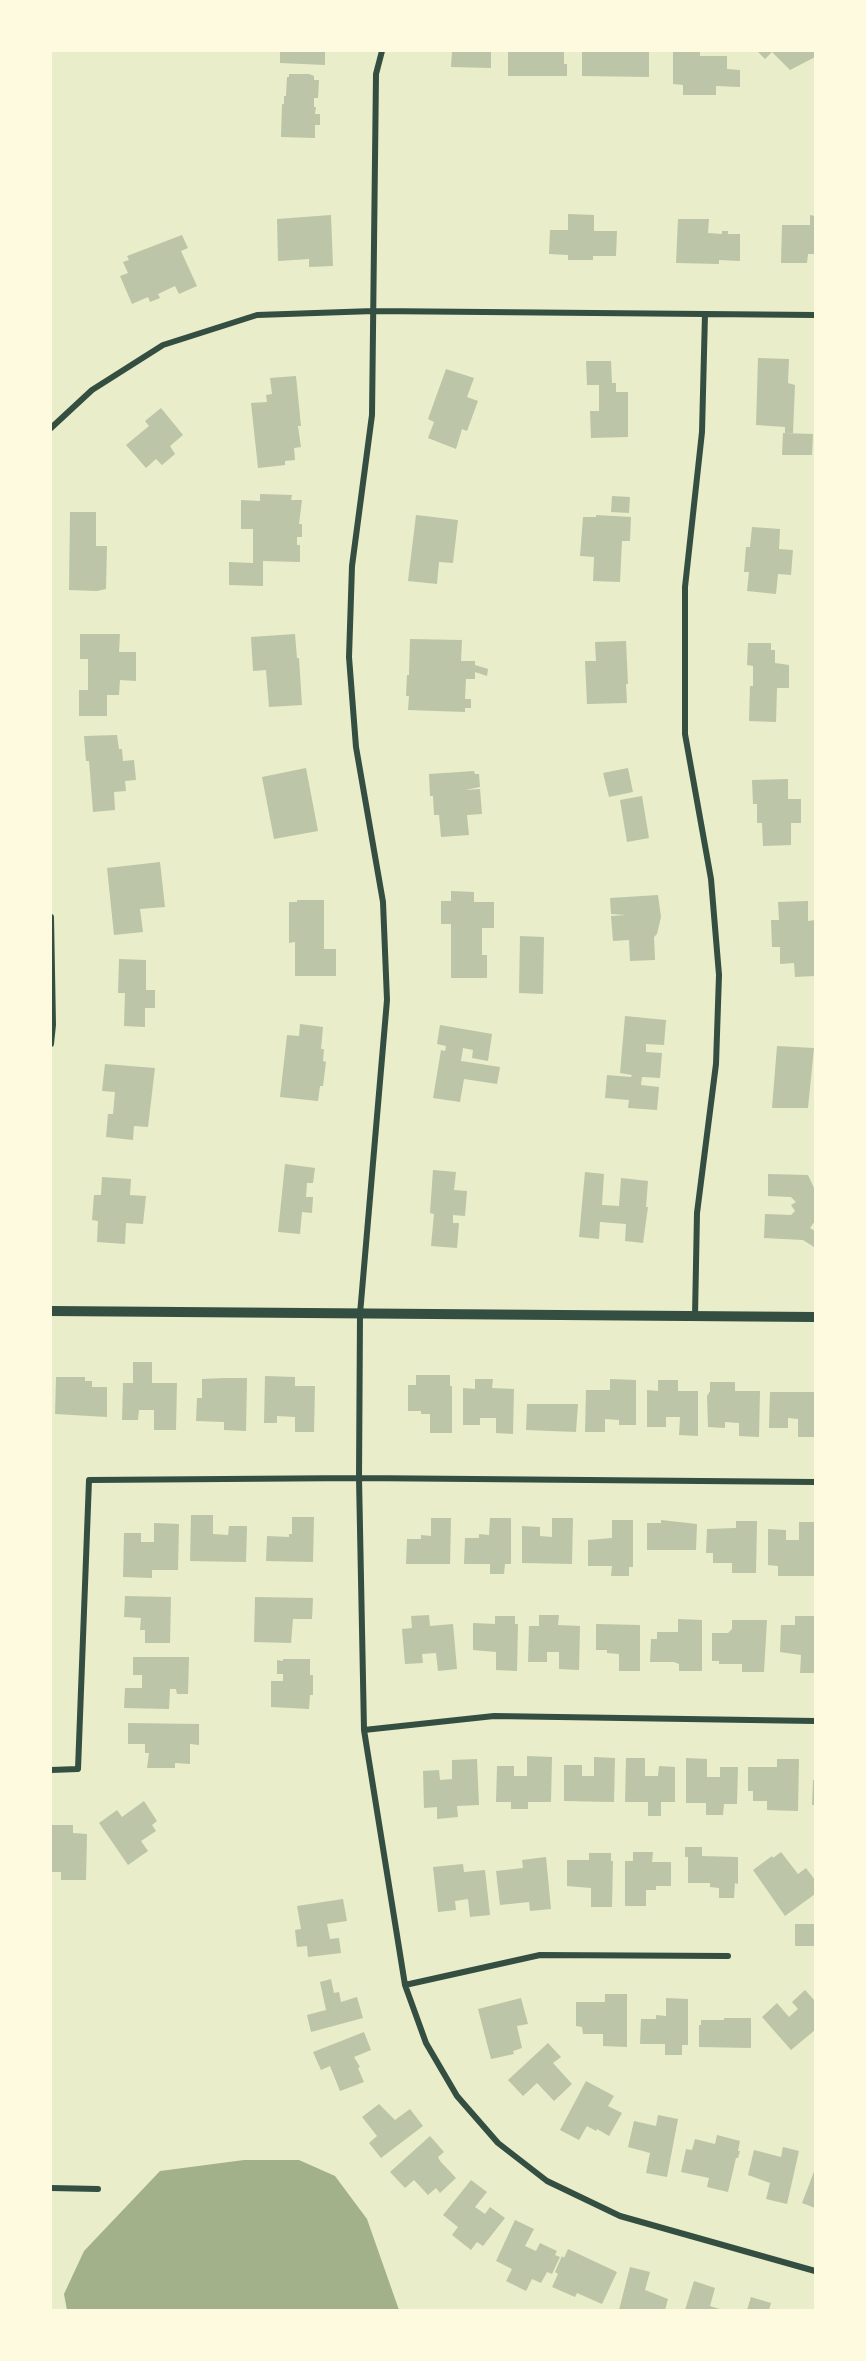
<!DOCTYPE html>
<style>
body{margin:0}
#map{position:relative;width:866px;height:2361px;overflow:hidden;background:#e9edc9;font-family:"PT Sans",sans-serif}
canvas{display:block}
.frame{position:absolute;inset:0;border:52px solid #fefae0;pointer-events:none}
</style>
<div id="map">
<canvas width="866" height="2361"></canvas>
<div class="frame"></div>
</div>
<script>
const g = document.querySelector('canvas').getContext('2d');
g.lineJoin = 'round';
function fill(path, color) { g.fillStyle = color; g.fill(path, 'evenodd'); }
function stroke(path, color, width, dash) { g.strokeStyle = color; g.lineWidth = width; g.lineCap = dash ? 'butt' : 'round'; g.setLineDash(dash || []); g.stroke(path); }
fill(new Path2D(`
 M244 2160H299L335 2176 367 2219 399 2310H67L64 2294 84 2251 160 2171Z`), '#a3b18a');
fill(new Path2D(`
 M280 51H325V65L280 63Z
 M452 51H491V68L451 67Z
 M508 51H564V64H567V76H508Z
 M582 51H649V77L582 76Z
 M673 51H700V56H727V69L740 70V87L716 86V95H683V85L673 84Z
 M757 51H815V57L790 70 772 52 765 59Z
 M289 74H309L314 76V80H319L318 98H314V107H316L315 114H320V125H315V138L281 137 282 104H284V96H286L287 77H289Z
 M568 214 594 215V231H617L616 256H593V260H568V255L549 254 550 230H568Z
 M331 215 333 266 309 267V259L278 261 277 219Z
 M810 215 815 216V254H808L807 263H781L782 225H810Z
 M678 219H709L708 233 722 234V231H728V234H740V261L719 260V264L676 263Z
 M182 235 188 248 181 251 197 286 179 294 175 286 158 294 160 298 150 302 148 297 132 304 120 276 128 273 123 262 129 260 127 256Z
 M758 358 789 359 788 383 795 385 793 433H785V427L756 425Z
 M586 361H611L612 383H616V392H628V437L591 438 590 411H599V385H587Z
 M446 369 474 378 467 397 478 401 467 431 462 429 456 449 428 438 434 422 428 419Z
 M296 376 301 426H298L301 447 294 448 295 460 285 461V465L258 468 251 403 267 402 266 395 272 394 270 378Z
 M161 408 183 435 170 446 175 454 162 465 156 459 146 468 126 445 149 426 145 421Z
 M783 433 813 434 812 455H782Z
 M260 494 292 495 291 500H302L299 524H302V537H297V545H300V562L263 561V586L229 585V562L253 563V529H241V500L260 501Z
 M612 496 630 497 629 513 611 512Z
 M70 512H96V546H107L106 589 97 591 69 590Z
 M416 515 458 520 453 563 439 562 437 584 408 581Z
 M596 515 631 517 630 541H622L620 582 593 581 594 557 580 556 583 517H596Z
 M752 527 780 529 779 549 793 550 791 575 778 574 776 594 747 591 749 572H744L746 547H750Z
 M80 634H120L119 652H136V681L120 680 119 695H107V716H79V690H88V659H80Z
 M295 634 297 658H299L302 705 269 707 266 670 253 671 251 637Z
 M410 639 462 640 461 661H475V665L488 669 487 676 475 672V679H466L465 699H471V708H465V712L408 710 409 696H406L407 675H409Z
 M626 641 628 684H626L627 703 587 704 585 661H596L595 642Z
 M748 643H771V650H775V663L789 665V688H777L776 722 749 721 750 686H753V666L747 665Z
 M117 735 119 749H122L123 761 134 760 136 780 125 781 126 791 114 792 115 810 93 812 89 761H86L84 736Z
 M306 768 318 831 274 839 262 777Z
 M628 768 633 792 609 797 603 773Z
 M474 771 475 774H479L480 787 465 790 480 789 482 814 467 815 469 835 441 837 439 815H434L433 796H430L429 774Z
 M788 779V799H801V823H791V845L763 846 762 823H757V804H753L752 780Z
 M642 796 649 838 627 842 620 800Z
 M160 862 165 907 140 909 143 932 114 935 107 868Z
 M451 891 474 892V902H494V928H482V955H487V978H451V924H441V901H451Z
 M658 895 661 917 657 934 654 937 655 960 630 961 629 940 613 941 611 916 626 915 611 914 610 898Z
 M297 900H324V949H336V976H295V942L289 943V902H297Z
 M808 901V921L815 920V976L795 977 794 963 780 964V947H772L771 920H779L778 902Z
 M520 936 544 937 543 994 519 993Z
 M119 959 146 960V990H155V1008H145V1027L124 1026 125 993H118Z
 M625 1016 666 1020 664 1045 646 1044V1052L662 1053 660 1078 642 1077 641 1085 659 1087 657 1110 628 1108 629 1100 605 1098 607 1075 631 1077 632 1075 620 1073Z
 M300 1024 323 1027 321 1049H324L323 1061 326 1062 323 1086H320L318 1101 280 1097 287 1035 299 1036Z
 M440 1025 492 1034 488 1061 472 1058 473 1050 463 1048 461 1061 500 1067 497 1084 464 1079 460 1102 433 1098 441 1050 445 1051 446 1046 437 1044Z
 M777 1046 814 1048 808 1108H772Z
 M105 1064 155 1068 148 1127 134 1126 133 1140 106 1137 108 1114H113L115 1092 102 1091Z
 M285 1164 315 1168 313 1183H307L306 1197H313L312 1213 302 1212 300 1234 278 1232Z
 M433 1170 456 1172 454 1190 467 1191 465 1216 453 1215V1223H459L457 1248 431 1246 434 1214 430 1213Z
 M585 1172 604 1174 602 1205 619 1206 621 1178 648 1181 646 1207H648L643 1243 625 1241 626 1224 600 1222 599 1239 579 1237Z
 M768 1174 808 1175 815 1190V1221L810 1228 815 1231 814 1247 803 1240 764 1238 765 1214 791 1215 795 1211 791 1205 796 1202 791 1197 768 1196Z
 M102 1177 131 1179 130 1195 146 1196 143 1224 126 1223 125 1244 97 1242 98 1221 92 1220 94 1195H101Z
 M133 1362H152V1383H177L176 1430H154V1410H139L138 1420H122L123 1383H133Z
 M416 1375H450V1386H452V1433H430V1414H421V1411H408V1385H416Z
 M265 1376 295 1377V1386H315L314 1432H295V1417L277 1416V1423H264Z
 M56 1377H85V1381H92V1387H107V1417L55 1414Z
 M224 1378H247L246 1431 224 1430V1422L196 1421 197 1398H202V1379Z
 M475 1379H493L492 1388 514 1389 513 1434 496 1433V1418H480V1425H463V1388L475 1389Z
 M610 1379 636 1380V1425H619V1420L605 1419V1432H585L586 1390H610Z
 M658 1380H678V1391H698V1436L679 1435 680 1417H666V1427H647V1390L658 1391Z
 M710 1382H735V1391H760L759 1437 739 1436V1423L725 1422V1428L708 1427 707 1396 710 1391Z
 M770 1392H815V1437H798V1419L788 1418V1428H769Z
 M527 1404H578L576 1432 526 1430Z
 M191 1515H213V1534L228 1535 229 1526H247L246 1562 190 1561Z
 M292 1517H314L313 1562 266 1561 267 1536 289 1537V1534H292Z
 M431 1518H451L450 1564H406L407 1539H421V1535L431 1536Z
 M490 1518H511V1564H505L504 1574H490V1564H464L465 1538H479V1534L489 1535Z
 M552 1518H573L572 1564 522 1563V1526L540 1527V1536L552 1537Z
 M612 1520H633V1567H629V1576H611L612 1566H588V1540L612 1538Z
 M661 1520 697 1524 696 1550H647V1523H661Z
 M736 1521H757L756 1573H732V1563H713V1553H706L707 1529 736 1528Z
 M799 1522H815V1576H778V1566L768 1565V1529L786 1530V1540H799Z
 M154 1523 179 1524 178 1570H152V1578L123 1577 124 1533H141V1542H154Z
 M125 1596 171 1597 170 1643H145V1630H140L141 1618 124 1617Z
 M255 1597 313 1598 312 1619H293L291 1643 254 1642Z
 M429 1615 430 1626 453 1624 457 1669 438 1671 436 1653 422 1654 423 1663 405 1664 402 1629 412 1628 411 1616Z
 M539 1615H559L558 1625 580 1626 579 1670 559 1669V1652H547V1662H528L529 1626H539Z
 M495 1616H515V1624H518L517 1671 496 1670V1652L473 1650V1623L495 1624Z
 M795 1616H815V1673H800L801 1655 780 1652 781 1625H795Z
 M678 1619 702 1620V1671H679V1664L674 1662H650L651 1639H657V1632H678Z
 M732 1620H767L764 1672H742V1664H719V1661H712V1633H728L732 1629Z
 M596 1624 640 1625V1671H619V1654L607 1653V1650H596Z
 M133 1657H189L188 1694H177L176 1689H170L169 1709 124 1708 125 1688H142V1675H133Z
 M283 1659H310V1675H313V1695H310L309 1709 271 1707V1681H283V1674H277V1660L283 1661Z
 M128 1723 199 1724V1745L190 1744V1764L175 1763V1768H147L149 1753H145V1744H128Z
 M527 1756 552 1757 551 1802H528V1809H511V1802H496L497 1766H514V1776H527Z
 M594 1757 615 1758 614 1802 564 1801V1765H582V1776H594Z
 M626 1758H645V1776H658L659 1766 675 1767V1802H661V1816H648V1802H625Z
 M686 1758 707 1759V1777H720V1767H738L737 1804H724L723 1815H706V1803H686Z
 M477 1759 479 1805 457 1806 458 1817 437 1819V1807L424 1808 423 1771 439 1770 440 1780 452 1779V1760Z
 M777 1759H799L798 1811 767 1810V1801H753V1791H748V1767H777Z
 M813 1780H815V1805H812Z
 M144 1801 157 1821 152 1825 156 1831 141 1841 148 1851 128 1865 99 1823 117 1810 122 1817Z
 M51 1825H73V1833L87 1834 86 1880H61V1872H51Z
 M685 1847H702V1856L738 1857V1884L735 1883 734 1898H719V1888L710 1887V1883H688V1857H685Z
 M633 1852H653L652 1862H671V1886H656V1890H646V1906H625V1861H633Z
 M781 1852 798 1874 806 1868 815 1880V1894L785 1916 753 1870 772 1856 773 1858Z
 M589 1853H611V1861H613L612 1907H591V1888L567 1886V1860H589Z
 M546 1857 551 1909 530 1911 529 1902 500 1905 496 1871 523 1868 522 1860Z
 M463 1864 464 1872 485 1870 490 1915 470 1917 468 1899 455 1901 456 1910 438 1912 433 1867Z
 M343 1899 347 1921 327 1924 330 1939 339 1938 341 1953 308 1957 307 1946 297 1947 295 1930 301 1929 297 1906Z
 M795 1924H815V1946H795Z
 M331 1979 334 1993 339 1992 341 2002 357 1997 363 2018 311 2032 307 2015 326 2010 320 1982Z
 M805 1990 815 2001V2030L791 2050 762 2017 777 2003 789 2017 798 2009 792 2002Z
 M605 1994H627V2047L603 2046V2034H583L582 2027 576 2026V2002H605Z
 M521 1998 528 2024 517 2026 522 2048 513 2051 514 2054 491 2059 478 2009Z
 M666 1998 688 1999V2045H682V2055H665V2044H640L641 2019H656V2015L666 2016Z
 M724 2018H751V2048L699 2047V2025H701V2020H724Z
 M364 2032 371 2050 354 2057 360 2067 358 2068 364 2082 340 2091 330 2066 321 2070 313 2052Z
 M548 2043 561 2057 553 2063 572 2084 554 2101 537 2083 523 2096 508 2080Z
 M586 2081 614 2096 608 2106 622 2113 609 2136 597 2129 596 2131 587 2126 579 2140 560 2130Z
 M379 2104 395 2120 410 2109 423 2126 381 2158 369 2143 377 2136 362 2117Z
 M658 2115 678 2119 667 2177 646 2173 650 2153 628 2147 634 2121 656 2126Z
 M717 2135 740 2141 738 2151H740L738 2158H736L728 2192 707 2187 709 2178 681 2172 686 2149 692 2150 695 2139 715 2144Z
 M430 2136 444 2152 438 2157 440 2161 456 2178 440 2193 436 2188 428 2195 414 2180 405 2188 390 2172Z
 M783 2147 799 2151 787 2204 766 2199 770 2183 748 2175 754 2150 781 2157Z
 M815 2169V2208L802 2203Z
 M471 2180 487 2192 475 2207 485 2214 490 2207 505 2218 483 2246 477 2242 471 2250 452 2235 458 2227 443 2215Z
 M515 2220 534 2229 525 2246 536 2251 540 2243 557 2251 555 2255 560 2257 552 2274 547 2272 541 2283 532 2279 526 2291 506 2281 512 2269 496 2261Z
 M568 2249 617 2272 602 2304 577 2293 575 2297 552 2287 558 2274 555 2272 562 2256 564 2258Z
 M630 2267 650 2272 645 2290 668 2299 665 2310H619Z
 M694 2281 715 2288 710 2306 723 2310H685Z
 M751 2297 771 2303 769 2310H747Z`), '#bcc5a7');
stroke(new Path2D(`
 M382 51 376 74 372 415 352 566 349 657 356 747 383 902 387 1000 360 1314 359 1478 364 1730 405 1985 426 2043 457 2096 498 2143 547 2181 620 2216 815 2271
 M51 428 92 390 163 345 257 315 374 311 815 315
 M51 917 53 1025 51 1044
 M695 1316 697 1213 716 1064 719 975 711 879 685 734V587L702 432 705 314
 M364 1730 494 1716 815 1721
 M51 1770 78 1769 89 1480 359 1478 815 1482
 M405 1985 540 1955 728 1956
 M51 2188 98 2189`), '#344e41', 6);
stroke(new Path2D(`
 M51 1311 815 1317`), '#344e41', 10);
</script>
